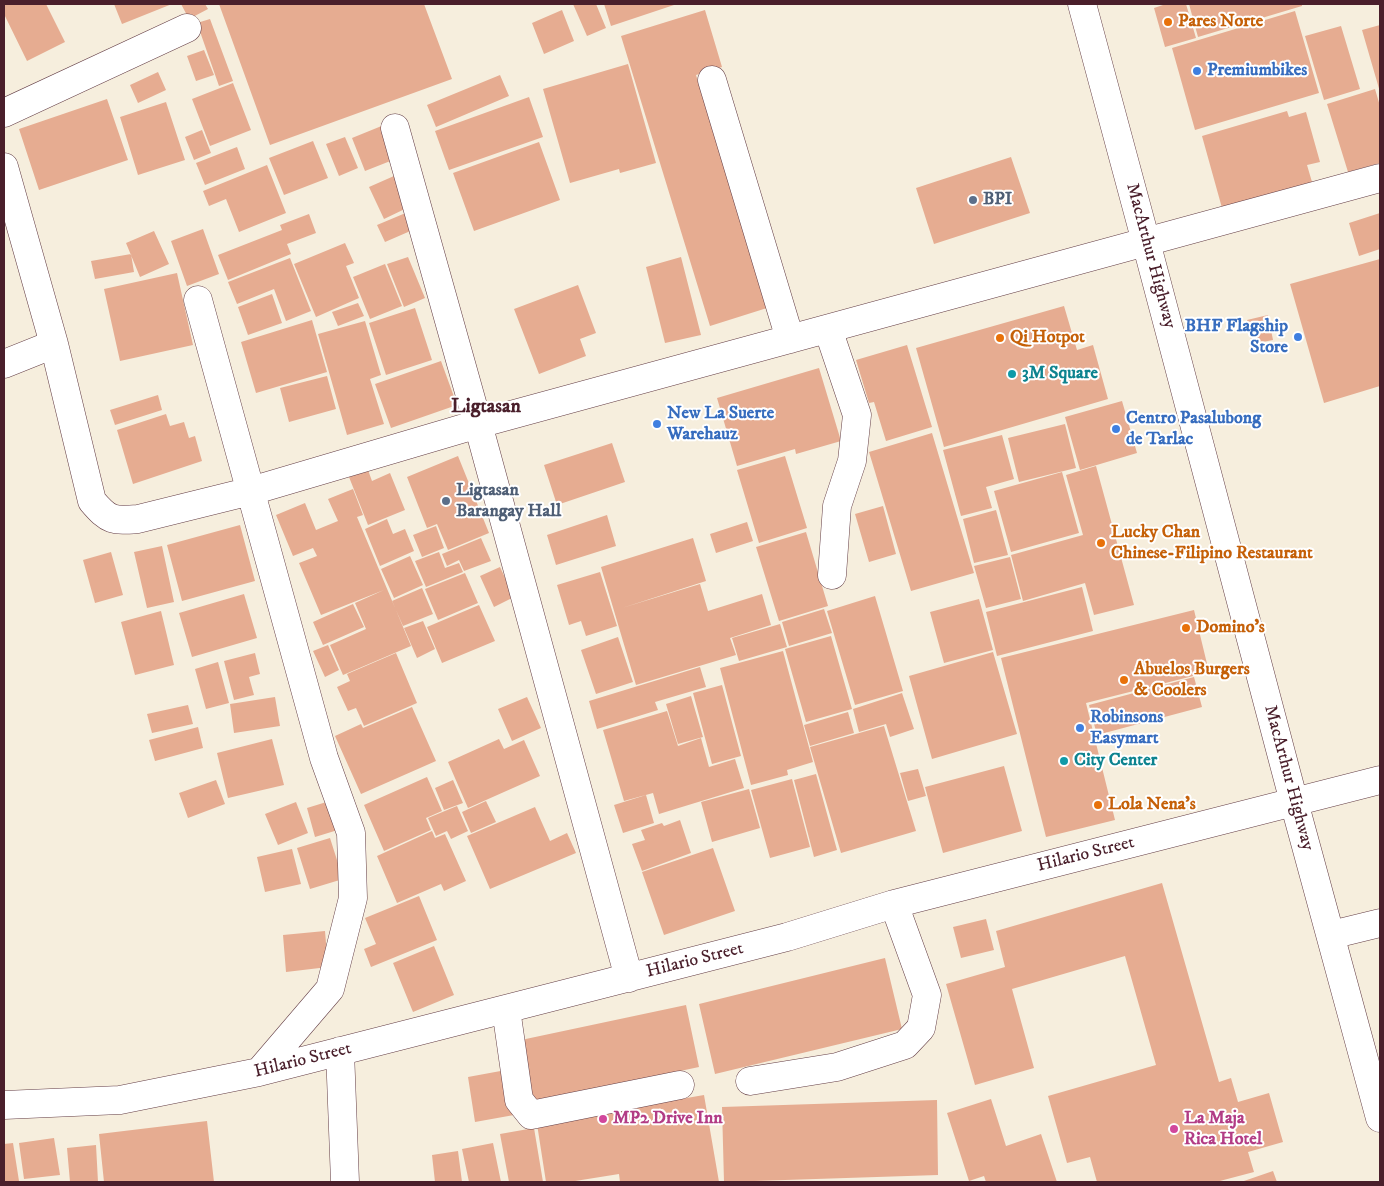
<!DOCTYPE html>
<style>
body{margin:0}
#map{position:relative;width:1384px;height:1186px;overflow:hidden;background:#f6eedd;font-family:"IM FELL DW Pica",serif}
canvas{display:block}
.frame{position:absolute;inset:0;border:5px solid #4a1f2b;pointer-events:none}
</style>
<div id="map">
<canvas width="1384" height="1186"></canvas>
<div class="frame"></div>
</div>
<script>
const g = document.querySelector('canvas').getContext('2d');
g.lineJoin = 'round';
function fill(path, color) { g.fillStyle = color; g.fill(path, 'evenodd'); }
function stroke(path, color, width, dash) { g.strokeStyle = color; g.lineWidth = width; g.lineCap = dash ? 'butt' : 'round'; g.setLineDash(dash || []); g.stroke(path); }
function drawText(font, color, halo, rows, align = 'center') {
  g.font = font + ' "IM FELL DW Pica",serif'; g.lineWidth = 4; g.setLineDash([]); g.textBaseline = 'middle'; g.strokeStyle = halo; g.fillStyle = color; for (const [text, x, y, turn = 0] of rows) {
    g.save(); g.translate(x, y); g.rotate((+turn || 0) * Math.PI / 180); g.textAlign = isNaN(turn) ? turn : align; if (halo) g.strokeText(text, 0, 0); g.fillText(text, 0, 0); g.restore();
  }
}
fill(new Path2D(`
 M4 4H46L65 42 27 61 4 14Z
 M114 4H172L122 24Z
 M181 4H205L208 9 189 19Z
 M219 4H424L452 79 270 145Z
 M573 4H596L606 28 587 36Z
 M604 4H677L611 26Z
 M1166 4H1186L1196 38 1165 47 1154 8Z
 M1189 4H1302V6L1198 37Z
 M562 10 574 41 544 54 532 23Z
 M705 10 722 67 696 75 767 308 710 326 621 36Z
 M1295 11 1319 93 1195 130 1172 48Z
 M210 19 233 81 219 86 197 23Z
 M1380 25V92L1362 30Z
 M1341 26 1360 89 1324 100 1305 36Z
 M204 50 214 75 196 81 187 56Z
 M628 64 656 163 620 173 619 169 570 183 543 89Z
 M158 72 166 90 138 103 130 85Z
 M500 75 509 96 436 127 427 105Z
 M233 83 251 130 210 146 192 99Z
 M1375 89 1380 106V163L1348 172 1327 104Z
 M529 97 543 137 449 170 435 131Z
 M107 99 128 160 39 190 19 129Z
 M166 102 185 160 138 175 120 117Z
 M1287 111 1289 117 1306 112 1320 162 1307 165 1312 182 1222 208 1202 136Z
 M384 125 398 158 365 171 352 138Z
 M202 130 211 153 194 160 185 137Z
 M345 137 358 168 339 176 326 144Z
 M313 141 328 178 284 195 269 158Z
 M539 142 560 200 474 231 453 173Z
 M237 147 245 169 205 185 196 163Z
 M1011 157 1030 213 934 244 916 188Z
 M267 165 286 213 239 232 226 199 209 206 203 191Z
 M394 176 409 207 384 219 369 187Z
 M408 212 415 229 385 242 377 225Z
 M1380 213V249L1359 256 1349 223Z
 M309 214 316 233 287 244 291 254 228 280 218 255 282 230 280 225Z
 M203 229 219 274 187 286 171 241Z
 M154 231 169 264 140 277 126 243Z
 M345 243 354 263 346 266 359 298 316 317 294 264Z
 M131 254 134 272 95 279 91 261Z
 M408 257 425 298 404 307 387 264Z
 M681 257 701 335 665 343 646 267Z
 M290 258 311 311 286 321 274 289 237 304 228 282Z
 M1380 259V386L1324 403 1290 284Z
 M385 264 402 306 370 319 353 277Z
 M177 273 193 345 120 361 104 289Z
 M578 285 596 333 580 339 586 356 539 374 514 309Z
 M272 294 282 323 248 335 238 307Z
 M358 303 364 316 338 326 332 312Z
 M1064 306 1077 350 1093 345 1108 399 944 447 916 348Z
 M415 308 432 360 386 375 369 323Z
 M1268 315 1273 340 1252 344 1247 320Z
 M312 320 327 372 256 393 241 342Z
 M365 321 381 375 370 379 384 424 347 435 318 334Z
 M907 345 932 427 886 441 874 402 869 403 856 360Z
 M441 361 457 405 391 428 375 384Z
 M819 368 841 441 796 454 795 449 737 466 717 398Z
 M327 376 336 409 289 422 280 388Z
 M158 395 162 410 115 425 110 410Z
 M1122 401 1137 453 1080 470 1065 417Z
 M166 414 170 426 184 422 189 438 195 436 202 461 133 484 117 430Z
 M1065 424 1076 468 1019 482 1008 438Z
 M932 433 974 573 911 591 869 452Z
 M1002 435 1014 479 986 487 992 508 961 516 943 450Z
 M612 443 625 482 557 505 544 465Z
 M458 456 489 533 448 550 437 524 427 528 407 477Z
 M785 456 807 528 759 543 737 470Z
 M1096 466 1134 605 1094 615 1085 583 1023 601 1011 555 1083 535 1066 475Z
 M368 470 372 481 390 473 405 510 368 525 349 477Z
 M1062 472 1079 533 1011 552 994 491Z
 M353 489 363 515 357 517 411 646 343 675 330 645 366 629 355 603 384 590 321 615 299 563 317 556 313 548 293 556 276 515 305 503 316 530 338 521 328 499Z
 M883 506 896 554 869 562 855 514Z
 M996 510 1008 555 974 563 963 519Z
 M607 515 616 546 556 565 547 535Z
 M387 519 393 534 405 529 414 551 380 566 365 529Z
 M747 522 753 541 716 553 710 534Z
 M240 525 255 581 182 601 167 545Z
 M436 526 444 548 422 557 413 535Z
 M806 532 828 606 779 621 756 547Z
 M481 538 491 561 464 571 459 560 447 566 442 554Z
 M693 538 706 581 622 608 700 584 708 611 762 594 771 625 730 638 736 655 636 685 601 567Z
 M162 546 174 602 147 608 134 552Z
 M111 552 123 595 95 603 83 560Z
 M439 552 445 568 459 563 463 572 426 587 415 561Z
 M410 556 423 585 394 598 381 569Z
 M1010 557 1021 599 986 608 974 566Z
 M500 567 514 597 494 607 480 576Z
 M600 572 617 626 586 636 581 621 569 625 557 585Z
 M465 573 478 603 438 620 425 589Z
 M1082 587 1093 631 997 656 986 612Z
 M422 588 433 614 403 626 392 601Z
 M244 594 257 638 192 657 179 613Z
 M875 596 903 691 855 705 827 611Z
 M979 599 993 650 944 663 930 612Z
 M353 604 364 627 323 645 313 622Z
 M479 605 495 641 442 663 427 627Z
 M824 609 832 633 789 646 782 622Z
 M1194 610 1209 672 1086 703 1115 820 1046 837 1001 658Z
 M161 611 174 665 135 675 121 622Z
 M423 621 435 649 417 658 404 628Z
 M780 624 787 647 739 661 732 638Z
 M831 636 852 709 806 722 785 649Z
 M618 637 633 682 596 694 581 650Z
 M328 645 339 670 325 677 313 651Z
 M783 651 813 762 787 770 788 775 751 785 720 668Z
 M993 652 1017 734 932 759 909 676Z
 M255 653 260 674 249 677 254 695 234 700 224 661Z
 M396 653 417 703 364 726 356 708 348 711 337 687 350 681 347 674Z
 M218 662 229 703 206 709 195 669Z
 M700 667 706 687 655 702 658 710 597 729 589 701Z
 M1194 677 1202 707 1097 735 1089 705Z
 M722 685 741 756 712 764 693 693Z
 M902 693 914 729 890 737 886 724 859 732 853 709Z
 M691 696 703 737 678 744 666 704Z
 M275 697 280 726 234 733 230 704Z
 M527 697 541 728 512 741 498 709Z
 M188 705 193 724 152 733 147 714Z
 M412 707 436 761 361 794 335 736 361 724 363 728Z
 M667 711 678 746 701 738 709 767 735 759 744 788 659 814 653 793 624 801 603 730Z
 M848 712 854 733 810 746 804 725Z
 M884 726 916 831 841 853 810 747Z
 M198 727 203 748 155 761 149 740Z
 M272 739 284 785 228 798 217 753Z
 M499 739 504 749 524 740 540 776 468 808 448 762Z
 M1004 766 1022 831 943 853 925 787Z
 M918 769 926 796 908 801 900 773Z
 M816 774 837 850 814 857 794 780Z
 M427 777 442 811 426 818 431 830 384 851 364 805Z
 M792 779 810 847 770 858 751 790Z
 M216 780 225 804 188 818 179 793Z
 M453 780 463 803 444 810 435 788Z
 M749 789 760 828 712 842 701 802Z
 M646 795 654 823 623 833 614 805Z
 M333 800 341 829 315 837 307 808Z
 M486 801 496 822 471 833 462 812Z
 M296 802 308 833 278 845 265 814Z
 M457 806 468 831 451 839 447 831 436 836 428 818Z
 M535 807 550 841 567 833 576 853 490 889 467 836Z
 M680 820 691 853 642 871 632 844 645 840 641 830 662 823 664 826Z
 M432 831 435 838 445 834 466 881 444 891 441 884 397 903 377 856Z
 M330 838 343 879 310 889 297 848Z
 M713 848 735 911 664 935 642 872Z
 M292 849 301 884 265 892 257 857Z
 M1162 883 1219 1082 1231 1078 1238 1102 1269 1093 1283 1142 1248 1152 1254 1172 1216 1182H1121V1181L1115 1182H1097L1090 1157 1067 1163 1048 1096 1156 1065 1125 956 1012 989 1034 1068 975 1085 946 984 1005 967 996 931Z
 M419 896 437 940 371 967 364 949 376 944 365 918Z
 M986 919 994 950 961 958 953 927Z
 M325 931 328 967 286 972 283 935Z
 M434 946 454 995 413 1012 393 963Z
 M885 958 902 1029 715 1074 699 1004Z
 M686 1005 699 1067 534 1102 521 1040Z
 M506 1070 514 1115 475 1122 468 1077Z
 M704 1095 719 1182H620L619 1174 569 1182H546L537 1124Z
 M991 1099 1006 1146 1041 1134 1057 1182H986L984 1176 969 1181 947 1113Z
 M937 1100 938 1175 724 1182 722 1107Z
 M207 1121 214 1182H104L99 1134Z
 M534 1128 543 1182H509L500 1134Z
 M54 1138 60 1175 24 1179 19 1143Z
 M13 1143 19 1181 4 1182V1144Z
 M493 1143 501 1182H469L462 1149Z
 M96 1145 98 1182H70L67 1148Z
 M458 1151 462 1182H435L432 1155Z
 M1273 1171 1277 1182H1241Z`), '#e6ac91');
const minor = new Path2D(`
 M712 80 790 339
 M4 113 187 28
 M395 128 478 424 629 978
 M4 167 54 344 92 501C109 521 113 521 138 519L251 491 478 424 1380 178
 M198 300 324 758 351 833 353 898 330 989 259 1072
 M828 329 857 415 852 461 837 506 832 575
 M4 364 54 344
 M1331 935 1380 923
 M506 1009 519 1100 531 1115 680 1085
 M340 1051 345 1182
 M750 1081 837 1067 905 1045 921 1028 927 995 894 904
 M4 1105 120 1100 259 1072 787 937 894 904 1380 780`);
const highway = new Path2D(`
 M1082 4 1146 242 1294 802 1380 1118`);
stroke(minor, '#643e46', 29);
stroke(highway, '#643e46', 29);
stroke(minor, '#fff', 28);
stroke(highway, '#fff', 28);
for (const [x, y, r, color] of [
 [1168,22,5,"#e8710a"],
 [1197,71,5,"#3f7fe0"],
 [973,200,5,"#5c6f8a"],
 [1298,337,5,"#3f7fe0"],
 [1000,338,5,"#e8710a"],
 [1012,374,5,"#0f9aa8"],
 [657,424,5,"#3f7fe0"],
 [1116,429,5,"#3f7fe0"],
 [446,501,5,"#5c6f8a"],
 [1101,543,5,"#e8710a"],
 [1186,628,5,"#e8710a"],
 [1124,680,5,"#e8710a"],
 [1080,728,5,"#3f7fe0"],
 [1064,761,5,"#0f9aa8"],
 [1098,805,5,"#e8710a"],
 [603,1119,5,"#d1479c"],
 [1174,1129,5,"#d1479c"]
]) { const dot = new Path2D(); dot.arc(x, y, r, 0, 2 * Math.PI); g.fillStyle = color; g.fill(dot); stroke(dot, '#fff', 2); }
drawText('bold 18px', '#c56008', '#fff', [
 ["Pares Norte",1178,22],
 ["Qi Hotpot",1010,338],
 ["Lucky Chan",1111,533],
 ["Chinese-Filipino Restaurant",1111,554],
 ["Domino's",1196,628],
 ["Abuelos Burgers",1134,670],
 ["& Coolers",1134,691],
 ["Lola Nena's",1108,805]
], 'left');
drawText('bold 18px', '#366cbe', '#fff', [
 ["Premiumbikes",1207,71],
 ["BHF Flagship",1288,327,"right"],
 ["Store",1288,348,"right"],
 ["New La Suerte",667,414],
 ["Warehauz",667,435],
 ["Centro Pasalubong",1126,419],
 ["de Tarlac",1126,440],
 ["Robinsons",1090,718],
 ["Easymart",1090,739]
], 'left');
drawText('bold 18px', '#4e5e75', '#fff', [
 ["BPI",983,200],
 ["Ligtasan",456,491],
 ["Barangay Hall",456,512]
], 'left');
drawText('18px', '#4a1f2b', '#fff', [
 ["MacArthur Highway",1150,256,75],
 ["MacArthur Highway",1288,778,75],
 ["Hilario Street",1086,855,-14],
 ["Hilario Street",695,961,-14],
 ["Hilario Street",303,1061,-14]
]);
drawText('bold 18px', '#0d838f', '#fff', [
 ["3M Square",1022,374],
 ["City Center",1074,761]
], 'left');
drawText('bold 18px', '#b23c85', '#fff', [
 ["MP2 Drive Inn",613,1119],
 ["La Maja",1184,1119],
 ["Rica Hotel",1184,1140]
], 'left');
drawText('bold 20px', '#4a1f2b', '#fff', [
 ["Ligtasan",486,408]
]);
</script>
